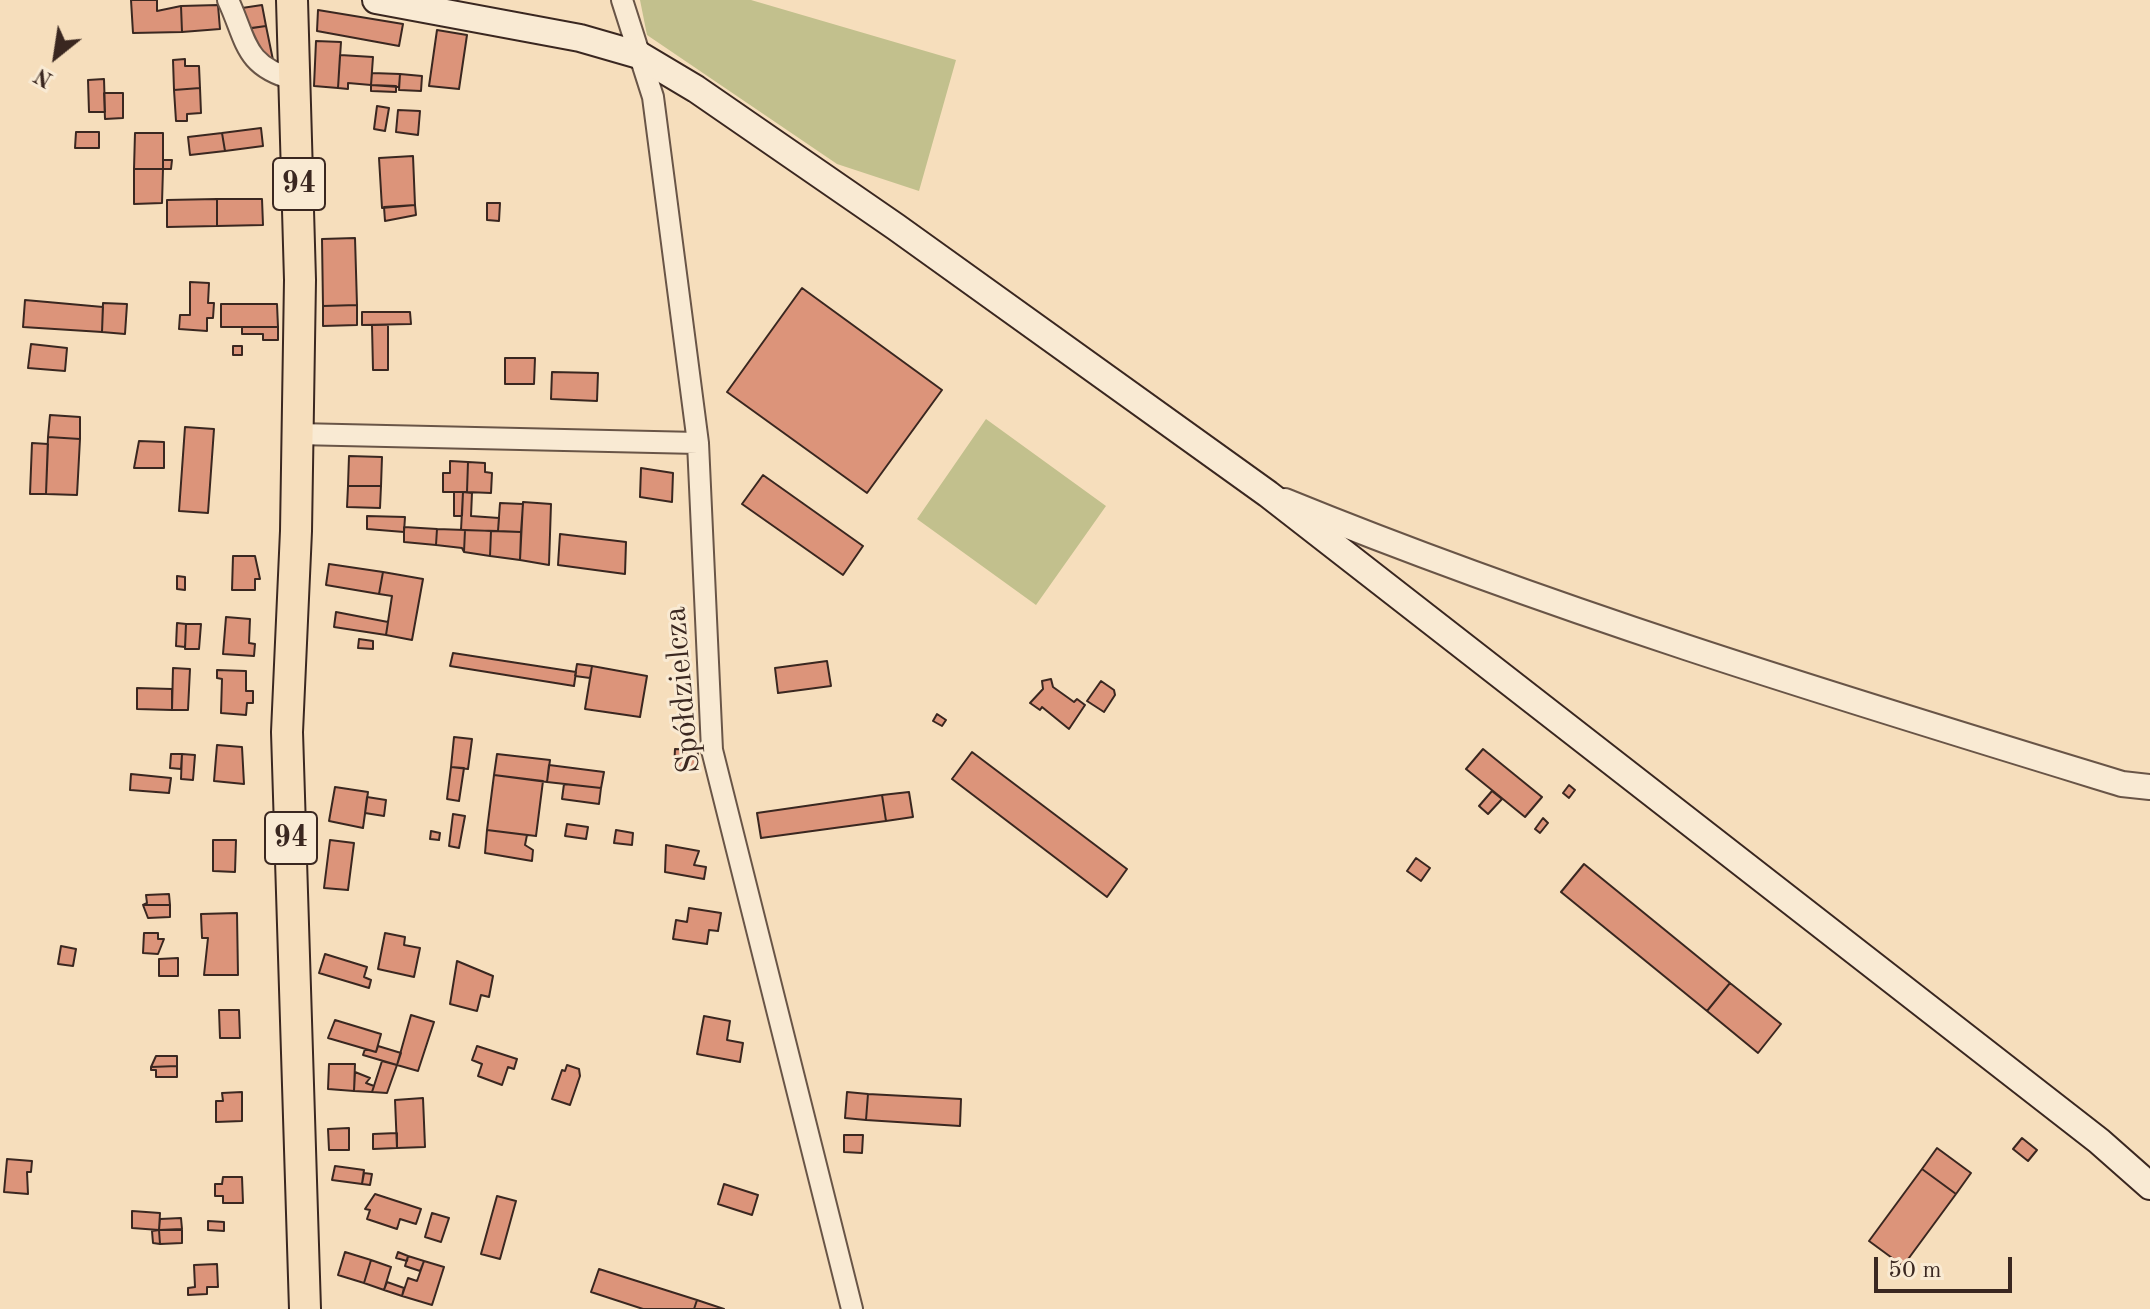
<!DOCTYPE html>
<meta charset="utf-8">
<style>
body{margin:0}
#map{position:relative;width:2150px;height:1309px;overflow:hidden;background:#f6debc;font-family:"Old Standard TT",serif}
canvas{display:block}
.north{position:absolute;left:16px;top:16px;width:80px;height:80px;-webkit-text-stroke:6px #f9ead3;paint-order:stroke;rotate:210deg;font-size:22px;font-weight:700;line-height:32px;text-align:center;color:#3a2720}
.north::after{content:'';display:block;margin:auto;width:28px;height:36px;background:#3a2720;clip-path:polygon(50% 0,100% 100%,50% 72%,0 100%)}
.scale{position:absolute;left:1874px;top:1257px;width:138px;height:36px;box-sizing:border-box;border:4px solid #3a2720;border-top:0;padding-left:10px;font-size:24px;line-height:28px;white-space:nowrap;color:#3a2720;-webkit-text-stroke:6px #f9ead3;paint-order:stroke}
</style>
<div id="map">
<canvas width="2150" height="1309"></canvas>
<div class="north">N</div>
<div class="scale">50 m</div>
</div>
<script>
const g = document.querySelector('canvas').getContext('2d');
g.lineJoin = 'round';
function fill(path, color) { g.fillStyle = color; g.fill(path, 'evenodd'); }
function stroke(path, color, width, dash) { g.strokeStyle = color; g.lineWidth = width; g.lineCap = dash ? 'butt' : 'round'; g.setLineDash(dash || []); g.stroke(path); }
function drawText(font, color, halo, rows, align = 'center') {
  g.font = font + ' "Old Standard TT",serif'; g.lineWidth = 6; g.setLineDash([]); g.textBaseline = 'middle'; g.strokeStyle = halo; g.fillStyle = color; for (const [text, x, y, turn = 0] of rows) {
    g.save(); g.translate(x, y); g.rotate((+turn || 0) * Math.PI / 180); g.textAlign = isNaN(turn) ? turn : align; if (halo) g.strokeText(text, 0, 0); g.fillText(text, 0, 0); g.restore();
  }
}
fill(new Path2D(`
 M640 0H751L956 60 919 191 837 164 647 35Z
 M986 419 1106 506 1036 605 917 519Z`), '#c2c08d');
const building = new Path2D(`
 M131 0H157V11L181 6 182 32 133 33Z
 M218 5 220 29 182 32 181 6Z
 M262 5 266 26 246 29 242 8Z
 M318 10 403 24 399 46 317 31Z
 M266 26 273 60 258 62 251 28Z
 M437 30 467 35 459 89 429 86Z
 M316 41 341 42 338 88 314 86Z
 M340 55 373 57 371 85 348 83V89L338 88Z
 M185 59V66H199L200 88 174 90 173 60Z
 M372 73 400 74 399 87 371 85Z
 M400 74 422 76 421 91 399 90Z
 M104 79 105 112H89L88 80Z
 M371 85 396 86V92L371 91Z
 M200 88 201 113 187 114V121H176L174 90Z
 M104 93H123V118L105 119Z
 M377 106 389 108 385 131 374 129Z
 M398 110 420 111 418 135 396 132Z
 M261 128 263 146 225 151 222 133Z
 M76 132H99V148H75Z
 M135 133H163V169H134Z
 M222 133 225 151 190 155 188 137Z
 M413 156 415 205 382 208 379 158Z
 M163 160H172L171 169H163Z
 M134 169H163L162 203 134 204Z
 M217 199H262L263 225 217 226Z
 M217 199V226L167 227V200Z
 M487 203H500L499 221 487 220Z
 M415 205 416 215 385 221 384 207Z
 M355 238 357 305 323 306 322 239Z
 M190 282 209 283 208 303H214L213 318H207V331L179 329 180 315H190Z
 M802 288 942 390 867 493 727 392Z
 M25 300 103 307 102 332 23 327Z
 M103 303 127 304 125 334 102 332Z
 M221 304H277L278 327H221Z
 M357 305V325L323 326V306Z
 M362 312H410L411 324 362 325Z
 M372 325H388V370H373Z
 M242 327H278V340H263V334H242Z
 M31 344 67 348 65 371 28 368Z
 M233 346H242V355H233Z
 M505 358H535L534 384H505Z
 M552 372 598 373 597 401 551 399Z
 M50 415 80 417V439L48 437Z
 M185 427 214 429 208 513 179 511Z
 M48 437 80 439 77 495 46 494Z
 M139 441 164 442V468H134Z
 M32 443 48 444 46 494H30Z
 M349 456 382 457 381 486H348Z
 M450 461 468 462 467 492H443V473H450Z
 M468 462 485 463V472L492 473 491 493 467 492Z
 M641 468 673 473 672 502 640 497Z
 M763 475 863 546 843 575 742 504Z
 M348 486H381L380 508 347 507Z
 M454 492H463L462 516H454Z
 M463 492 472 493 471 516 499 518 498 531 461 530Z
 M523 502 551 504 549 565 520 560Z
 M500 503 523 504 521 532 498 531Z
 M367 516 405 517 404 532 367 529Z
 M404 527 437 529 436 545 404 542Z
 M437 529 465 530 464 552 462 548 436 545Z
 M465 530 491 531 490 556 464 552Z
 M491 531 521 532 520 560 490 556Z
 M560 534 626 542 625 574 558 565Z
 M233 556H255L260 579H255V590H232Z
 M329 564 383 572 379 594 326 585Z
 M383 572 423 579 412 640 386 635 392 596 379 594Z
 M177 576 185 577V590L177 589Z
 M336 612 388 622 386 635 334 627Z
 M226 617 250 619 249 643 255 644 254 656 223 654Z
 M177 623 186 624 185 647 176 646Z
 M186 624H201L199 649H185Z
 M359 639 373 641V649L358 648Z
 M453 653 576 672 574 686 450 666Z
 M827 661 831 686 778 693 775 668Z
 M577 664 592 666 590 678 575 676Z
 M592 666 647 676 640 717 585 709Z
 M173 668 190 669 188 710H172Z
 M217 670 246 671V691H253V703H247L246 715 221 713 222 679 217 678Z
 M1051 679 1053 687 1074 702 1077 699 1085 705 1069 729 1042 707 1040 710 1030 703 1043 689 1042 681Z
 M1101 681 1114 690 1115 695 1104 712 1087 701Z
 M137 688 172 689V710L137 709Z
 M937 714 946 720 942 726 933 721Z
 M454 737 472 739 468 769 451 767Z
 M217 745 242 747 244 784 214 781Z
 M675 749 698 750 697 770 674 769Z
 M1483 749 1542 797 1525 817 1466 769Z
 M972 752 1127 869 1107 897 952 779Z
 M171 754H182L181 769 170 768Z
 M182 754 195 755 193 780 181 779Z
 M497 754 550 760 547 782 494 775Z
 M549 765 604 772 601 788 547 782Z
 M451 767 464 768 459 801 447 799Z
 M131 774 171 778 169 793 130 790Z
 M494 775 543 781 536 836 487 830Z
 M564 784 601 788 599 804 562 799Z
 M1569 785 1575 790 1569 798 1563 793Z
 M335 787 368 792 363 828 329 821Z
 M1492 791 1502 799 1488 814 1479 806Z
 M909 792 913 817 886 821 882 795Z
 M882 795 886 821 761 838 757 813Z
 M367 797 386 800 384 816 365 813Z
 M453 814 465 816 459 848 449 846Z
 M1543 818 1548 823 1540 833 1535 829Z
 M567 824 588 827 586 839 565 836Z
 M487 830 527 835 525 845 533 850 532 861 485 853Z
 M616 830 633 833 632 845 614 843Z
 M431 831 440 833 439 840 430 839Z
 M213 840H236L235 872 213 871Z
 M330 840 354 843 348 890 324 888Z
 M666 845 699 851 694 865 706 867 704 879 665 872Z
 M1416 858 1430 868 1421 881 1407 871Z
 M1584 864 1730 983 1707 1011 1561 892Z
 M169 894 170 905H143L147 903 146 895Z
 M143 905H170V917L148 918Z
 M689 908 721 913 718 931 709 930 707 944 673 939 676 920 687 922Z
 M237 913 238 975H204L208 938H202L201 914Z
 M144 933H158V939H164L158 954 143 953Z
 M385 933 405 937 404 945 420 948 414 977 378 969Z
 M61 946 76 949 73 966 58 964Z
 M325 954 367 967 364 977 371 980 369 988 319 973Z
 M178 958V976H159V959Z
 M457 961 493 976 489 997 481 995 477 1011 450 1004Z
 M1730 983 1781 1024 1758 1053 1707 1011Z
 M219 1010H239L240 1038H220Z
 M411 1015 434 1022 418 1071 397 1065Z
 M704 1016 730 1021 727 1040 743 1043 740 1062 697 1054Z
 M335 1020 381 1034 376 1052 328 1038Z
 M378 1046 401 1053 397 1065 363 1055 365 1049 376 1052Z
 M477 1046 517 1059 514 1069 508 1067 502 1085 478 1076 482 1064 472 1060Z
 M156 1056H177V1066L151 1067Z
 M382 1061 397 1065 387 1093 372 1092Z
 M329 1064H355L354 1091 328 1089Z
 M567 1065 579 1069 580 1076 570 1105 552 1099 562 1070 565 1071Z
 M177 1066V1077H156V1070H151V1067Z
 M355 1072 370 1078 366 1083 374 1086 372 1092 354 1091Z
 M242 1092V1121L216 1122V1101H223L222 1093Z
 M847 1092 868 1094 866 1120 845 1118Z
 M868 1094 961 1099 960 1126 866 1120Z
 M423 1098 425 1147 397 1148 395 1100Z
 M349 1128V1150H329L328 1129Z
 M397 1133V1148L373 1149V1134Z
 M844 1135H863L862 1153 844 1152Z
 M2022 1138 2037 1150 2028 1161 2013 1149Z
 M1937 1148 1971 1173 1956 1194 1922 1169Z
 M7 1159 32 1161 31 1172H27L28 1194 4 1192Z
 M335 1166 364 1170 362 1184 332 1180Z
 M1922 1169 1956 1194 1903 1266 1869 1241Z
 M364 1173 372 1174 370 1185 362 1184Z
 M223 1177H242L243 1203H223V1196H215V1184H222Z
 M724 1184 758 1195 752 1215 718 1204Z
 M375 1194 421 1209 416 1224 400 1219 397 1229 367 1219 370 1210 365 1209Z
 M497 1196 516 1201 500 1259 481 1254Z
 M132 1211 160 1213 159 1230 132 1228Z
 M432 1213 449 1218 441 1242 425 1237Z
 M181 1218 182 1229 159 1230 160 1219Z
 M208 1221 224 1222V1231L208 1230Z
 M159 1230 160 1244 153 1243 152 1231Z
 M159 1230H182V1243L160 1244Z
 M345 1252 371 1260 364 1283 338 1275Z
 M398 1252 408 1256 407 1261 396 1258Z
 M408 1256 424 1261 420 1271 405 1266Z
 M371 1260 391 1267 384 1290 364 1283Z
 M424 1261 444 1267 432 1305 402 1296 408 1278 417 1281Z
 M217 1264 218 1287H207V1294L188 1295V1288L195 1287 194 1265Z
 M599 1269 697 1300 694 1309H643L591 1292Z
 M387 1282 404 1288 402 1296 384 1290Z
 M697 1300 724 1309H694Z`);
fill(building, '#dc947a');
stroke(building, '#3a2720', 2);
const minor = new Path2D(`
 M228 0C247 41 244 66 293 79
 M622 0 653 97 698 443 712 750 852 1309
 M297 434 698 443`);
const tertiary = new Path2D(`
 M1285 501C1557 612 1841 698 2122 784L2150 787`);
const secondary = new Path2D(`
 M376 0 580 38 639 55 696 89 896 227 1268 494 2099 1141 2150 1186`);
const primary = new Path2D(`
 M292 0 300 280 296 531 287 732 305 1309`);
stroke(minor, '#695547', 24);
stroke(tertiary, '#695547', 28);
stroke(secondary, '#3a2720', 30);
stroke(primary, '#3a2720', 34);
stroke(minor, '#f9ead3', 20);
stroke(tertiary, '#f9ead3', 24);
stroke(secondary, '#f9ead3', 26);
stroke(primary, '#f6debc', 30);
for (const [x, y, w] of [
 [299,184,52],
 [291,838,52]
]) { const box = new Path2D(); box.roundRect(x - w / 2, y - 26, w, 52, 6); g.fillStyle = '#f9ead3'; g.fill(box); stroke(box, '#3a2720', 2); }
drawText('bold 30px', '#3a2720', null, [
 ["94",299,184],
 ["94",291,838]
]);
drawText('32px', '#3a2720', '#f9ead3', [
 ["Spółdzielcza",683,690,-95]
]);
</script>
